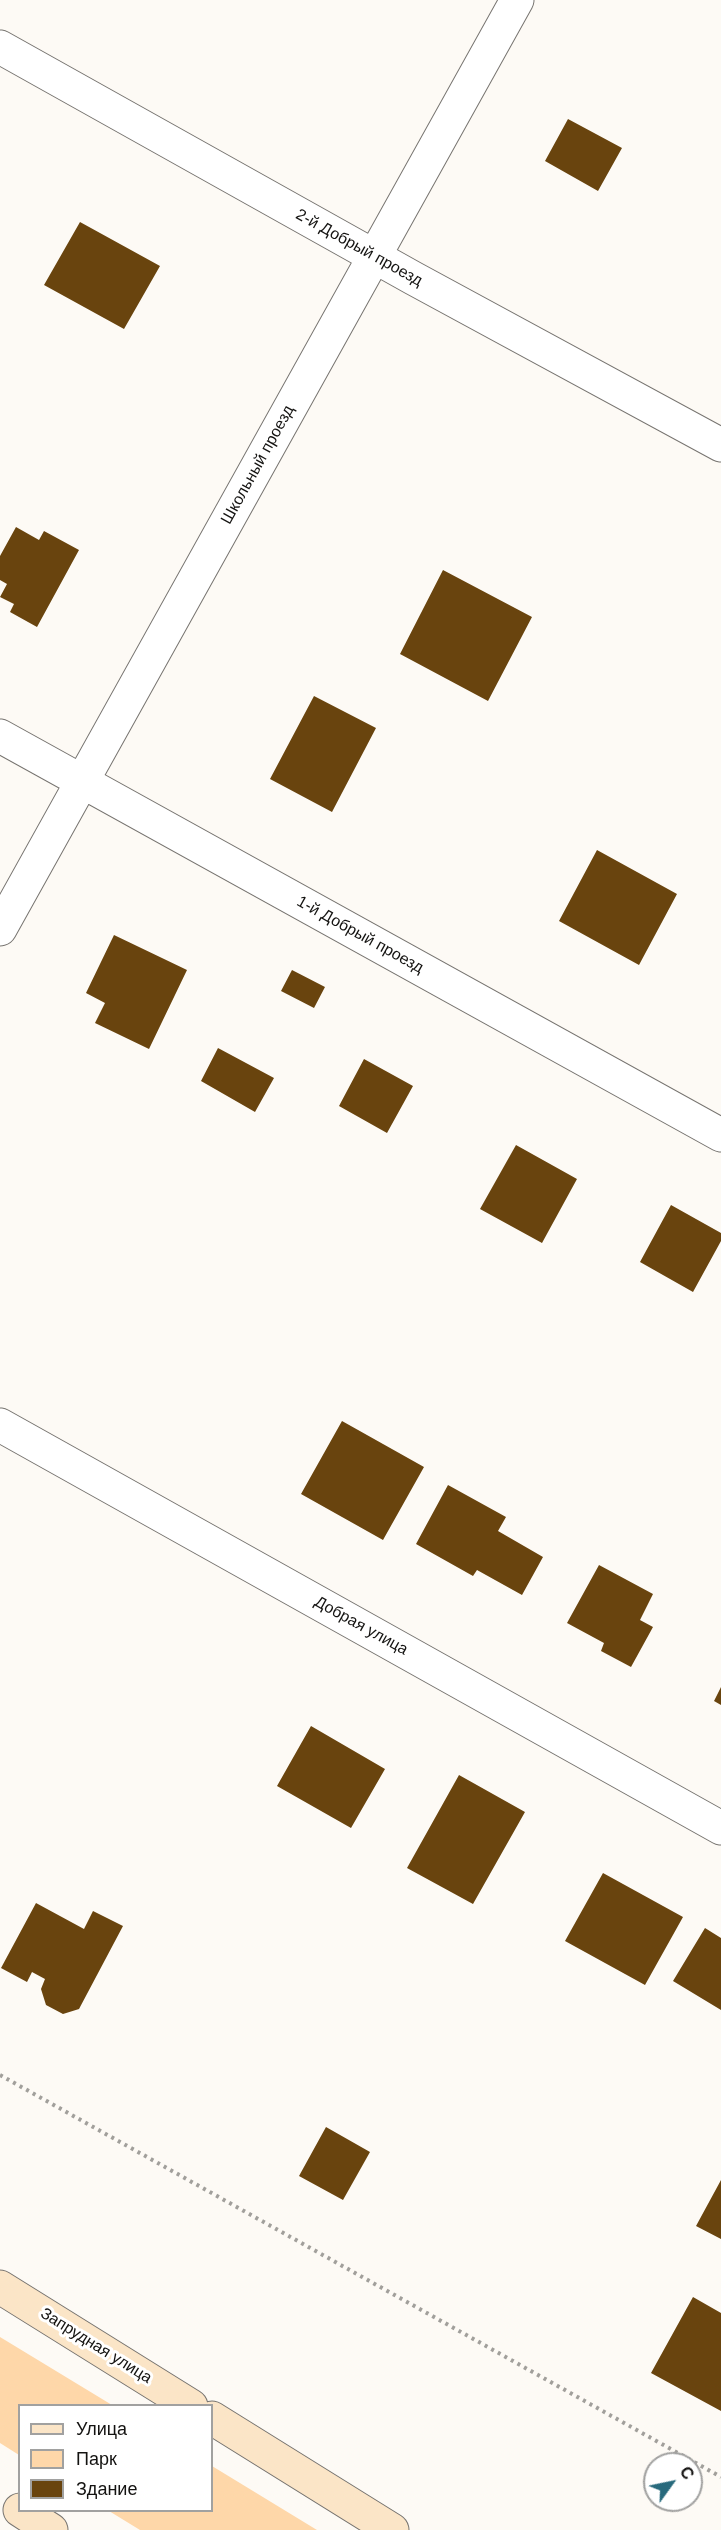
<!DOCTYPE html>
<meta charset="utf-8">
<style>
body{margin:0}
#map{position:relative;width:721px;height:2530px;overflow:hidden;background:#fdfaf5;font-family:Helvetica,sans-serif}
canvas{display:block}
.legend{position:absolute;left:18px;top:2404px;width:195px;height:108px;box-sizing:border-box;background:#fff;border:2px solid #a1a1a0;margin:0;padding:8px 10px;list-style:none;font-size:18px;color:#141311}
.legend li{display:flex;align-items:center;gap:12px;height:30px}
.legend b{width:30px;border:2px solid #a1a1a0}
.north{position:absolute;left:643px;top:2452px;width:60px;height:60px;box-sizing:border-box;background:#fff;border:2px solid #a1a1a0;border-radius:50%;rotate:57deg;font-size:16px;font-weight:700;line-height:24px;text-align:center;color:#141311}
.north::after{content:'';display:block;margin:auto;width:21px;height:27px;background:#286a7d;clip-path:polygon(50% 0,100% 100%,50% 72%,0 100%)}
</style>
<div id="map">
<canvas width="721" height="2530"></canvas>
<ul class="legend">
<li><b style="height:8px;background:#fbe5c7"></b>Улица</li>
<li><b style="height:16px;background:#fed7a9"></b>Парк</li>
<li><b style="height:16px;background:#69440e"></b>Здание</li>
</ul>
<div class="north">С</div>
</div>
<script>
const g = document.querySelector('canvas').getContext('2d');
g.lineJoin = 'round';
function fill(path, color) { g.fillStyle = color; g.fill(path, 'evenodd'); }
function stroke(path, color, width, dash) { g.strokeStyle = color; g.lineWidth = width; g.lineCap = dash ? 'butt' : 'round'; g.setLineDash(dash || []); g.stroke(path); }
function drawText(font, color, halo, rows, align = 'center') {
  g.font = font + ' Helvetica,sans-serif'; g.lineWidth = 6; g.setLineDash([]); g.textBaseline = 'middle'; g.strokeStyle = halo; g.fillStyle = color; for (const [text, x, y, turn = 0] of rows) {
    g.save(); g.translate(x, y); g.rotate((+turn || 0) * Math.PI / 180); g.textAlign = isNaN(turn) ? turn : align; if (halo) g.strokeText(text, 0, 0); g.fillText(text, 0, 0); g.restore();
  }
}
fill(new Path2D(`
 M0 2337 112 2405 20 2406 19 2455 0 2443Z
 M212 2466 317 2530H140L109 2511 212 2510Z`), '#fed7a9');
fill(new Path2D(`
 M568 119 622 148 598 191 545 161Z
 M80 222 160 266 124 329 44 285Z
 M16 527 39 540 44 531 79 550 37 627 10 612 14 604 0 597 7 584 0 580V556Z
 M443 570 532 617 488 701 400 654Z
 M314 696 376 728 332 812 270 779Z
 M597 850 677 894 639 965 559 921Z
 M114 935 187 970 149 1049 95 1023 105 1003 86 993Z
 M292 970 325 987 314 1008 281 991Z
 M218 1048 274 1078 255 1112 201 1081Z
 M364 1059 413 1086 387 1133 339 1106Z
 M516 1145 577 1179 542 1243 480 1209Z
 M671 1205 721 1233V1241L693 1292 640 1262Z
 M342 1421 424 1467 383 1540 301 1494Z
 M448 1485 506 1517 498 1531 543 1557 522 1595 477 1570 473 1576 416 1544Z
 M599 1565 653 1594 640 1620 653 1627 631 1667 601 1651 604 1643 567 1623Z
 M721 1687V1705L714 1701Z
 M311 1726 385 1769 351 1828 277 1786Z
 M459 1775 525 1812 473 1904 407 1868Z
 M603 1873 683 1917 645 1985 565 1941Z
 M36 1903 84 1929 93 1911 123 1926 79 2009 63 2014 46 2005 41 1989 45 1979 32 1972 27 1982 1 1968Z
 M705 1928 721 1938V2010L673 1981Z
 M326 2127 370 2152 343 2200 299 2176Z
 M721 2180V2239L696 2226Z
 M693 2297 721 2313V2411L651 2373Z`), '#69440e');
const street = new Path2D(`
 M0 47 413 278 721 445
 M0 736 721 1135
 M0 929 517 0
 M0 1425 721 1828`);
const secondary = new Path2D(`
 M0 2287 191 2406
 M212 2418 392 2530
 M20 2510 51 2530`);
stroke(street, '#777470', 35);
stroke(secondary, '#777470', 35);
stroke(new Path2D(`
 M0 2075 721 2477`), '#a19f9b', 4, [3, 4.5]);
stroke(street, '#fff', 33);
stroke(secondary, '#fbe5c7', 33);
drawText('16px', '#141311', '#fff', [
 ["2-й Добрый проезд",359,248,29],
 ["Школьный проезд",258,465,-61],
 ["1-й Добрый проезд",360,935,29],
 ["Добрая улица",361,1626,29],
 ["Запрудная улица",96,2346,32]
]);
</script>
